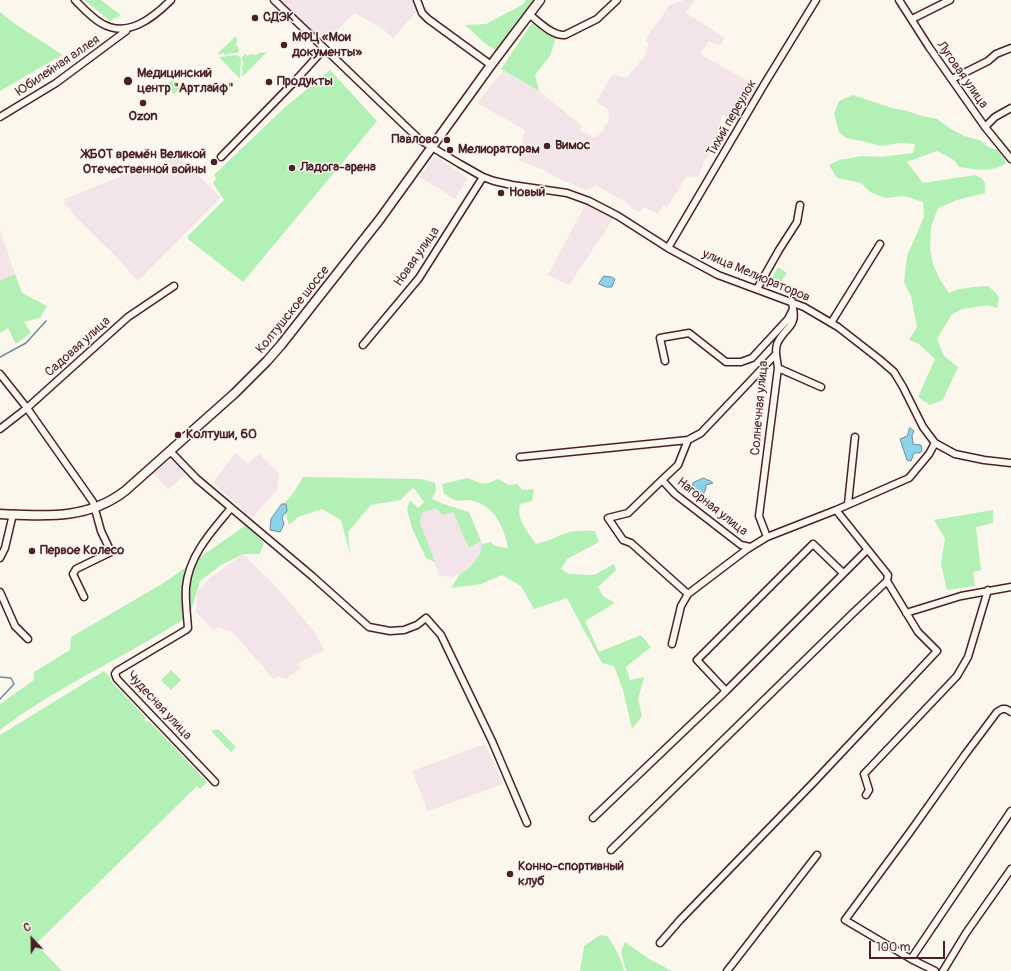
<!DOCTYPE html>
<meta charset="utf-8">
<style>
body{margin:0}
#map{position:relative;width:1011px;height:971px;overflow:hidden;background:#fbf7ec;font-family:Pangolin,sans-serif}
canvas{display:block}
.north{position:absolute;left:12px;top:919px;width:40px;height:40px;-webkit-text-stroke:3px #fbf7ec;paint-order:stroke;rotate:338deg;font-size:11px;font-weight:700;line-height:16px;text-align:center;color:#4a1f2b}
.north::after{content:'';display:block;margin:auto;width:14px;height:18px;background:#4a1f2b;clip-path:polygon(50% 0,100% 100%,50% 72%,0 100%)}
.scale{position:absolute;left:869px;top:941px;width:76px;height:18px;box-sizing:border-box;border:2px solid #4a1f2b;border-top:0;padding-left:5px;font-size:12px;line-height:14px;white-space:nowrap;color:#4a1f2b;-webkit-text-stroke:3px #fbf7ec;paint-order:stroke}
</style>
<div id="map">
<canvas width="1011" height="971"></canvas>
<div class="north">С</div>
<div class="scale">100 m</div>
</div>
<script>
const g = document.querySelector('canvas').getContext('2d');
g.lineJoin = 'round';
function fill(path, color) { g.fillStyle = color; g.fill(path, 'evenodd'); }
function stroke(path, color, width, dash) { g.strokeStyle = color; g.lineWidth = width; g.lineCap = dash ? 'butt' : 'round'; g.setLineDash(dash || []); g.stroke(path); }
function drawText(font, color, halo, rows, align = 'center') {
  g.font = font + ' Pangolin,sans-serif'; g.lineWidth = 3; g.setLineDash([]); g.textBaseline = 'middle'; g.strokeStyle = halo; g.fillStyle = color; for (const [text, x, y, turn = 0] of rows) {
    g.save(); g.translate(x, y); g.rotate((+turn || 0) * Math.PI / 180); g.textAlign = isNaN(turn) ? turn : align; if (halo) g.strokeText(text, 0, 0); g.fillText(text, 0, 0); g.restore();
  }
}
fill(new Path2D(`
 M282 0H415L417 11 393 38 383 29 355 13 351 16 324 44Z
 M684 0H694L686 13 725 38 720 45 709 41 700 54 760 88 740 126 722 114 716 144 713 151 704 161 698 177 687 176 667 207 663 205 658 214 643 207 640 212 633 209 626 202 595 185 591 188 586 190 560 179 545 171 519 160 525 130 477 103 503 71 539 91 582 126 572 144H573L580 130 595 138 601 133 609 120 608 109 596 102 612 75 627 78 645 55 649 44 645 40 670 5Z
 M435 156 468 178 455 199 420 177Z
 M178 157 221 197 138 281 115 255 77 218 64 203 65 199 122 176Z
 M586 204 613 219 569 285 548 275Z
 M0 230 15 274 0 281Z
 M235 453 248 464 259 454 279 473 277 490 252 518 213 483Z
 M169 460H172L186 474 168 490 153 473Z
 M436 508 453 512 469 548 481 541 483 544 478 557 470 567 460 574 452 577 439 575 420 523 422 513Z
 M243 554 268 578 314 631 324 650 300 662 299 665 300 668 286 679 279 676 274 679 232 632 218 627 214 631 196 612 197 592 210 578Z
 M485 744 503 784 428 811 412 771Z`), '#f2e4e8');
fill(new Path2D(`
 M84 0H101L121 15 110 21Z
 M526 0H533L496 50 487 45 465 25 486 24 522 5Z
 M0 12C19 29 42 40 62 55L0 91Z
 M542 19 552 25 556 37 550 56 535 75 539 91 501 69 532 23Z
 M236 36 237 42 236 45 238 47 239 51 237 53H231L225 55 223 53 218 55 219 52Z
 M267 52 242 77 243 71 242 69 243 63 242 58 245 54 248 56 250 54 257 55 259 53Z
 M237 55 241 58 240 79 219 57Z
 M330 70 377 121 243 282 188 239V236L224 200 213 183 216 178 214 175 283 109Z
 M173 79 181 87 174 94 165 86Z
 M853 95 892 108 907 111 922 116 937 119 951 129 964 136 980 140 988 147 998 150 1004 157 1006 163C992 173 975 169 959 167L954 160 937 151 907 162 923 183 975 175 981 178 985 183V193L957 200 938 208 931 227 930 248 933 264 939 278 949 293C962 287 975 287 988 286L996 293 999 298 997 308 987 305 963 309 952 314 937 339 944 356 958 367 943 400 930 405 918 397 935 359 919 344 909 340 917 327 911 296 904 282 907 256 924 217 923 202 904 196 885 198 870 192 861 183 837 178 829 165 839 160 862 156 880 157 913 153 915 144 900 143 880 146 862 141 846 138 839 132 834 114 839 101Z
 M778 267 787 273 777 287 769 283Z
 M15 274 22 293 47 306 40 318 24 322 31 333 16 344 8 328 0 333V281Z
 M303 477 421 479 435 483 436 491 432 499 444 504 469 512 481 541 469 548 453 512 443 515 436 508 422 513 420 523 435 562 426 558 412 528 407 509 410 500 418 508 424 502 413 487 401 500 371 505 348 532 350 554 341 520 322 509 298 517 289 525 283 505 294 492Z
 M468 478C482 484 484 486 498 479L509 485 517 484 522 490 534 489 532 501 520 504C516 520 528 532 536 544 548 542 556 536 566 533 576 530 586 531 595 531L599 542 567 559 561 569 569 574 594 575 614 564 616 570 598 587 603 596 615 603 585 621 599 652 641 635 651 647 626 667 630 680 644 677 638 699 642 716 632 729 623 690 614 666 602 663C590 641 578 620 567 598L534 609 521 586 502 575 481 584 451 588 460 574 470 567 478 557 483 544 491 542 495 546 508 548C505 529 494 505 473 501 468 499 463 501 458 501 453 500 448 496 444 494L442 484Z
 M993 510V523L976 527 981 570 973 572 975 586 947 590 941 564 945 538 934 520Z
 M246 525 264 543 260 554H243L221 565 200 581 190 615C128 656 59 685 0 730V704L34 680V672L70 650 71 637 162 584Z
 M171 670 181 680 171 690 161 680Z
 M104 671 111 678 110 680 146 718 144 720 147 722 149 721 207 782 200 789 197 786 36 944 62 971H0V735Z
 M218 729 236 747 231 752 211 731Z
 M600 935 607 936C615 947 621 957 624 971H580L584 946Z
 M625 942 649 959 672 971H626L621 952Z`), '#b3f0b6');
const water = new Path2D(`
 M604 276 611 277 615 279 612 287H606L599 284Z
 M910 428 914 431 912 435 913 444 921 445 922 450 920 453H914L911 461 907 460 900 439 907 436Z
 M704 478 707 480H709L713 483 706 485 705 491 701 497H695L692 490 693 483Z
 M282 504H286L287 511 282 517 284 524 280 532 270 530 271 519Z`);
fill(water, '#8ad3eb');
stroke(water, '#708b9e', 1);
stroke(new Path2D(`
 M0 357 26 343 46 321
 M0 677 11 678 14 684 0 699`), '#708b9e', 1.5);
const minor = new Path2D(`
 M75 0C83 8 91 17 101 23 127 39 153 18 171 0
 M274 0 420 140 460 164 483 177 494 181 512 185 567 193 589 201 618 216 668 248 718 275 804 307 838 327 879 359 894 372 903 387 923 427 935 443 955 454 984 460 1011 463
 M417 0 422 13 428 19 491 65
 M899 0 929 47 985 127 1011 159
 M529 14C539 22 552 36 565 35L597 19 617 0
 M912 19 950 0
 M952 79 988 61 996 54 1011 48
 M0 117 56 83 126 31
 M985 127 995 117 1011 108
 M221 157 295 81 324 49
 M668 248 765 83 816 0
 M757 289 779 250 797 222 800 205
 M831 323 880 244
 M363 345 419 278 483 177
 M776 354C776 350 776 345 778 342 785 328 797 326 793 309
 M665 361 660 338 689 333 726 362H741L752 358 788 319 793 309 792 301
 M778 368 821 387
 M0 374 27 408 93 502 101 531 111 552 76 569 73 574 84 597
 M0 429 27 408 128 317 174 286
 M688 440 678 465 662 480 675 494 741 545 750 547
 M170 451 197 479 312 576 369 627 390 631 404 630 417 625 426 618 441 635 492 741 527 823
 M520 457 688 440 701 433 776 354 778 368 759 516 767 537
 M662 480 628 513 608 518 623 540 631 543 688 594 746 550 767 537 836 510 909 478 929 454 935 443
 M848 504 855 437
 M0 558 5 548 13 514
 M0 592 15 626 28 639
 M906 613 961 596 1011 587
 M672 644 681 606 688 594
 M726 691 697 660 813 544 843 573
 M215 782 117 679 115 674 117 671 186 630 188 628C187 614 185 601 186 587 189 555 212 531 231 508
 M866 795 869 790 864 774 957 676 968 657 988 590
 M593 818 726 691 867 550
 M611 850 852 614 887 581
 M660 943 680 920 814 782 937 651 918 632 887 581 888 575 836 510
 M911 959 1011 811
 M727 971 817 855
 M935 971 911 959 845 920 910 832 964 756 997 712 1002 709H1006L1011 712
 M943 971 966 933 1011 869`);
const major = new Path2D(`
 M0 514C46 516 87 520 125 491L235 393 267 361 281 345 380 219 491 65 540 0`);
stroke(minor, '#4a1f2b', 9);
stroke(major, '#4a1f2b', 11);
stroke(minor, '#fbf7ec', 6);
stroke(major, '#fbf7ec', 8);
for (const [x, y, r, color] of [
 [255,18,4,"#4a1f2b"],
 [284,45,4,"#4a1f2b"],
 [128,81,5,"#4a1f2b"],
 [269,82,4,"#4a1f2b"],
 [143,103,4,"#4a1f2b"],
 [447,140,4,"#4a1f2b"],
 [547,146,4,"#4a1f2b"],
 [450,150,4,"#4a1f2b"],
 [214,162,4,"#4a1f2b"],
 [292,168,4,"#4a1f2b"],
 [501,193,4,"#4a1f2b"],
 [178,435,4,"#4a1f2b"],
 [32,551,4,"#4a1f2b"],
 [510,874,4,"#4a1f2b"]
]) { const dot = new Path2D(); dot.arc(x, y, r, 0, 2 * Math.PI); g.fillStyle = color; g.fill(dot); stroke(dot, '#fbf7ec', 1.5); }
drawText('bold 13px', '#4a1f2b', '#fbf7ec', [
 ["СДЭК",263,18],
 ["МФЦ «Мои",292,38],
 ["документы»",292,53],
 ["Медицинский",137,74],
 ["центр \"Артлайф\"",137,89],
 ["Продукты",277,82],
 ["Ozon",143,117,"center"],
 ["Павлово",439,140,"right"],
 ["Вимос",555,146],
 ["Мелиораторам",458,150],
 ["ЖБОТ времён Великой",206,155,"right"],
 ["Отечественной войны",206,170,"right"],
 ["Ладога-арена",300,168],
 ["Новый",509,193],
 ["Колтуши, 60",186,435],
 ["Первое Колесо",40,551],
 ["Конно-спортивный",518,867],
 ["клуб",518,882]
], 'left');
drawText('13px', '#4a1f2b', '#fbf7ec', [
 ["Юбилейная аллея",58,66,-34],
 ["Луговая улица",962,75,55],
 ["Тихий переулок",732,118,-60],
 ["Новая улица",417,257,-55],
 ["улица Мелиораторов",756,276,23],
 ["Колтушское шоссе",293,310,-51],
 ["Садовая улица",78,347,-42],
 ["Солнечная улица",760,408,-85],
 ["Нагорная улица",712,507,38],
 ["Чудесная улица",159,706,47]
]);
</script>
